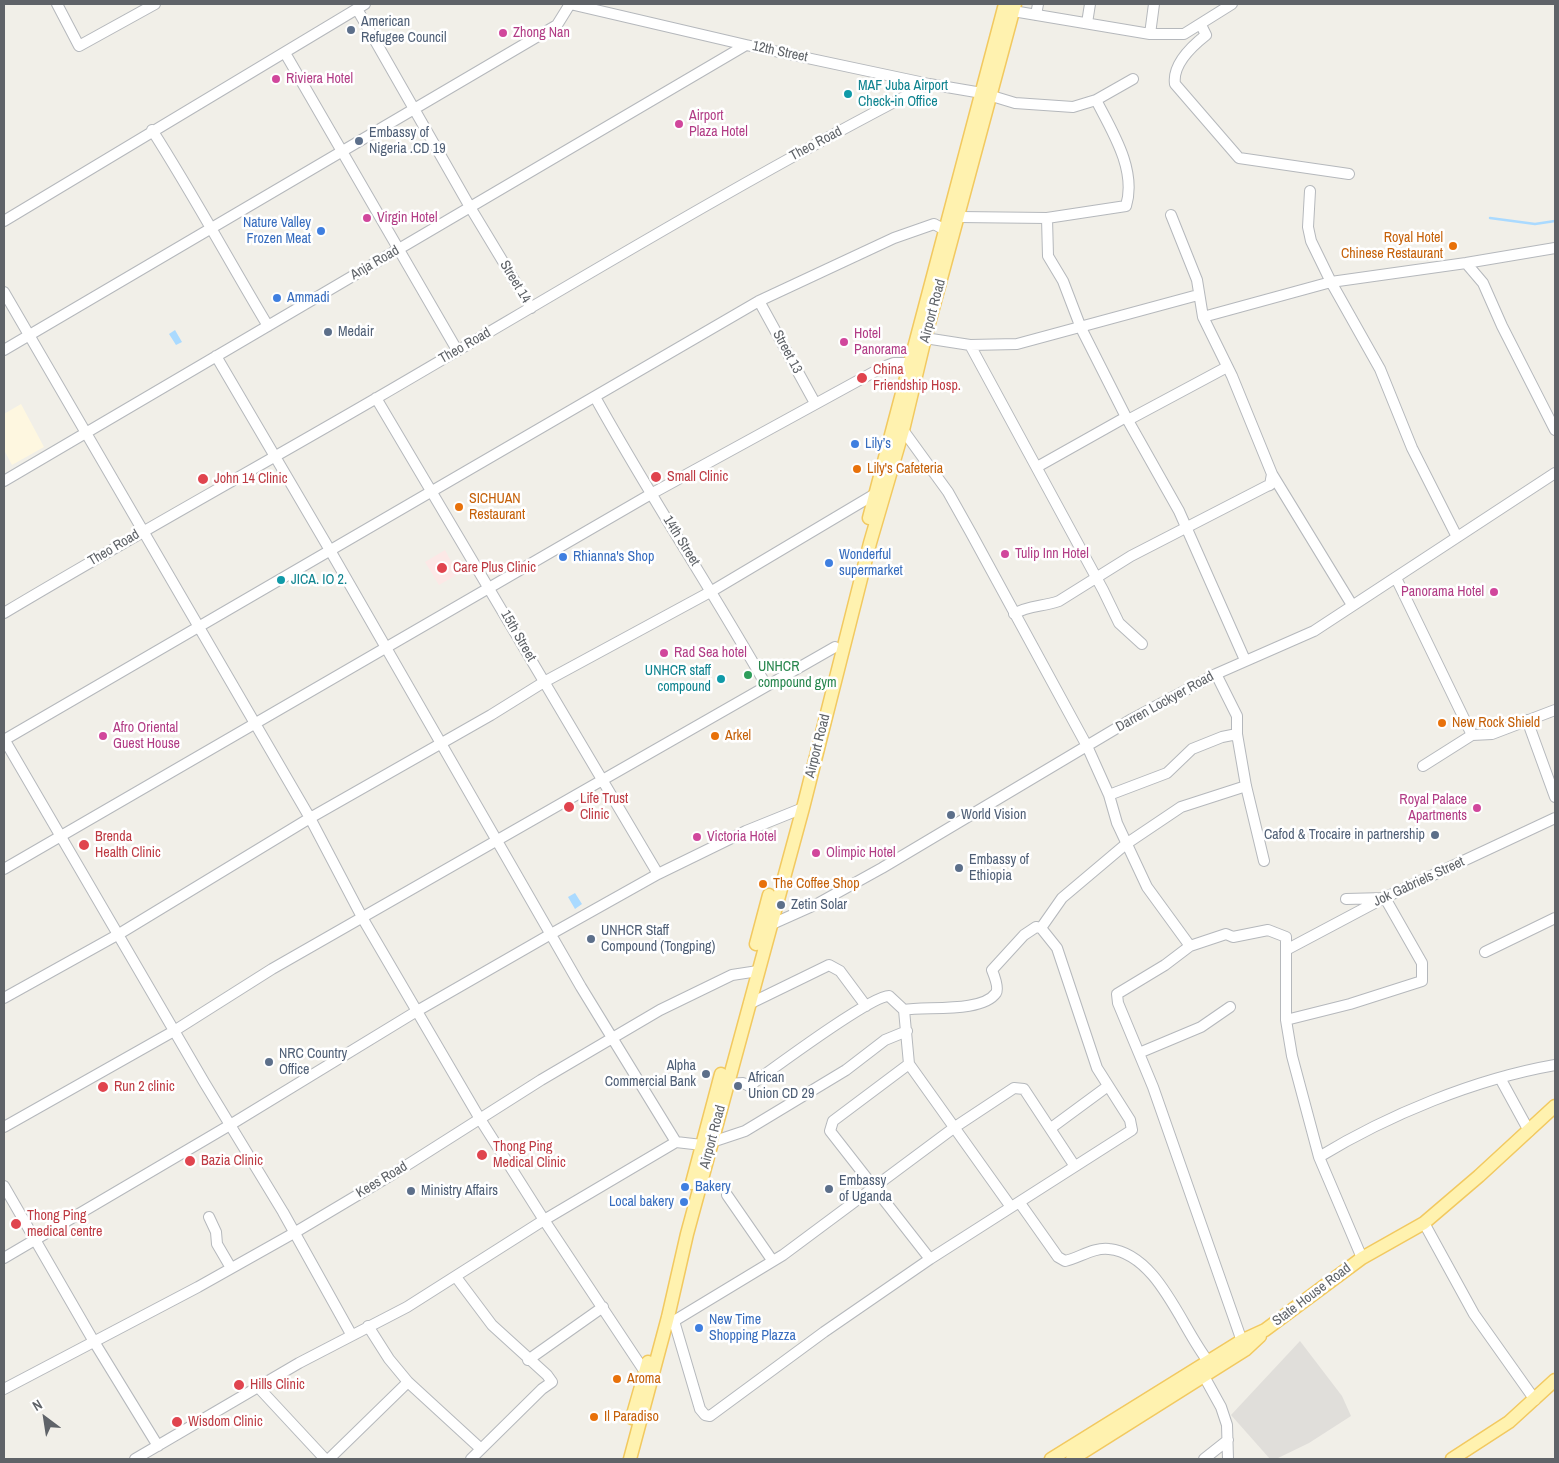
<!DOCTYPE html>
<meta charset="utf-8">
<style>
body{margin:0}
#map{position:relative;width:1559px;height:1463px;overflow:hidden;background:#f1efe8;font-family:"Archivo Narrow",sans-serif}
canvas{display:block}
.frame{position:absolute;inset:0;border:5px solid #5f6368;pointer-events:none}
.north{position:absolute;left:20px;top:1393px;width:50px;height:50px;-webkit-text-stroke:4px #fff;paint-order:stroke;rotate:329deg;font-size:14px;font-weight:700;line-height:20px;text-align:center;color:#5f6368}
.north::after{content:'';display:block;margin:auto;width:18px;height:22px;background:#5f6368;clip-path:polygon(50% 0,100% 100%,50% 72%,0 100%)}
</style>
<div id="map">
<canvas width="1559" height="1463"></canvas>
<div class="frame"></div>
<div class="north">N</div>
</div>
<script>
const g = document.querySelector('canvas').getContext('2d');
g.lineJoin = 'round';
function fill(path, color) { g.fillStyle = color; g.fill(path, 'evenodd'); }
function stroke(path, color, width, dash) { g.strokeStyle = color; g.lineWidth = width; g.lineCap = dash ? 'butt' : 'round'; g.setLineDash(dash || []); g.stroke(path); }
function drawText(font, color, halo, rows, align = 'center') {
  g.font = font + ' "Archivo Narrow",sans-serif'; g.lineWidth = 5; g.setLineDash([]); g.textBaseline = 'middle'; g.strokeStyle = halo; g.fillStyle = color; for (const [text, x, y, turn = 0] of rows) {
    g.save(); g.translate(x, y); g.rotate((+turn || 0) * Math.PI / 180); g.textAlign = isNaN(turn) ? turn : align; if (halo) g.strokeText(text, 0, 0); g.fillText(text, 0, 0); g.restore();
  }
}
fill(new Path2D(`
 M21 404 44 447 12 465 4 450V414Z`), '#fef7e0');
fill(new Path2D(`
 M1300 1341 1342 1396 1351 1416 1309 1443 1276 1459H1270L1231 1415Z`), '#e0deda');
fill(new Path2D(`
 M445 550 458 574 439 585 425 562Z`), '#fce8e6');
fill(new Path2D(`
 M175 330 182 342 176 345 169 334Z
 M575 893 582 904 575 909 568 897Z`), '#aadaff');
stroke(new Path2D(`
 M1490 218 1535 224 1555 221`), '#aadaff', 2.5);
const minor = new Path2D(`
 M57 4 79 46 155 4
 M570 4 746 45 929 84 982 93 1015 103 1073 107 1096 100 1133 79
 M357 9 470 207 531 308
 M1013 11 1150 34H1184L1232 4
 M1036 15 1038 4
 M1087 23 1090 4
 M1201 25 1206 35C1192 46 1172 64 1175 84L1239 158 1349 174
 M1150 34 1154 4
 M285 53 457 350
 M152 130C193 194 229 261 268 326
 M1310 191 1308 227 1311 241 1331 282 1380 369 1412 448 1457 537
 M959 217 1047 218 1126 206C1137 170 1112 131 1096 100
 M1047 218 1048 256 1063 281 1081 328 1126 417 1179 511 1245 660
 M4 221 365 4
 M1466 263 1483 283 1502 326 1555 430
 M4 292 310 818 363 919 480 1119 544 1220 645 1372
 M759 301 815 403
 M1203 317 1331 282 1466 263 1555 248
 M925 338 970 345 1017 344 1198 295
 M970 345 1103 590 1119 623 1142 644
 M4 350 557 25 570 4
 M216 356 331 552 581 987 676 1142
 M595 397C649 495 711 588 766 685
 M376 398 658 874
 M1128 420 1227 367
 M903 430 948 492 971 533 1087 746 1109 795 1117 823 1147 887 1190 946 1165 965 1117 994 1118 1003 1153 1087 1244 1347
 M1037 467 1126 417
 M1272 474 1352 605
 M4 481 746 45
 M1396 578 1472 735
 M4 613C126 540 251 471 375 399 559 292 740 181 929 84
 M1014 614C1029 605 1043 607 1059 601L1131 556 1267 486 1270 485 1272 474 1232 376 1203 317 1197 280 1171 215
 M1216 674 1237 716V734L1246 786 1264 861
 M1527 720 1555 797
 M4 739 204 1082 283 1212 351 1334
 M4 740 759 301 894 238 934 224 945 230
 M1423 766 1472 735 1492 734 1555 710
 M1109 795 1167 773 1192 749 1222 737 1237 734
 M4 869 651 494 883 367 894 363H909
 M770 925 817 904 882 868 1132 719 1216 674 1314 631 1555 473
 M1041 928 1062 898 1126 844 1181 807 1246 786
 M1190 946 1226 934 1233 937 1268 930 1286 937V1020L1292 1056 1319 1157 1362 1258
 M1286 950 1384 898 1555 818
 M1485 952 1555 918
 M4 998 119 934 310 818 491 715 544 682 712 591 875 494H881
 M749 1004 829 965 840 971 866 1006
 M1286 1020 1350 1004 1422 981V963L1385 898 1346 899
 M1139 1053 1201 1027 1230 1007
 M909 1064 833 1121 830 1131 930 1259
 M1500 1078 1529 1131
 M727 1084 743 1083 749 1086C770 1071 870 996 889 996L904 1010 909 1064 1011 1207
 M4 1127 174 1031 272 969 835 647
 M1051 1128 1108 1086
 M712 1142 745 1131 846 1070 885 1040 907 1031
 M1319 1157C1388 1115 1475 1079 1555 1065
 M4 1186 93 1340 158 1446
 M727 1195 772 1260
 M1022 1206 1058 1257 1065 1261C1079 1258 1094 1247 1109 1249 1158 1254 1181 1327 1208 1361
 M209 1217 216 1232 217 1244 231 1268
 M1424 1223 1474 1314 1535 1400
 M4 1258 230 1125 417 1011 551 934 658 874 746 831 803 808
 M456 1277 492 1325 547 1375 552 1382 542 1389 471 1459
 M668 1317 674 1321 700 1409 705 1415 710 1416 824 1332 930 1259 1132 1130 1130 1120 1097 1068 1057 948 1041 928 1036 927 1024 935 992 970C994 975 999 988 996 993 982 1013 926 1006 904 1010
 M674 1321 783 1255 955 1127 1014 1088 1024 1089 1074 1165
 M368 1326 389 1359 408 1382 481 1449
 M528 1360 603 1307
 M1200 1369 1221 1407 1227 1425 1228 1459
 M259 1388 325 1459
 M4 1389 198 1287 294 1233 393 1174 541 1080 660 1010 732 975 758 971
 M135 1459 299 1363 407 1307 544 1220 676 1142 702 1145
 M329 1459 408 1382
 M1204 1459 1228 1440`);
const major = new Path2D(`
 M869 518 1005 4
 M756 944 769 895
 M692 1183 721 1074
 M632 1418 648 1362
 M630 1459 668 1317 687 1234 803 808 870 543 903 430 925 338 1015 4
 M1051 1459 1241 1341 1265 1330 1362 1258 1424 1223 1479 1176 1555 1106
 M1072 1459 1245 1350 1260 1336
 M1452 1459 1509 1422 1555 1380`);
stroke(minor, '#b5b8bc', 12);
stroke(major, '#f2c960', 15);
stroke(minor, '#fff', 10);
stroke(major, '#fff2af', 12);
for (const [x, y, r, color] of [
 [351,30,5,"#5c6f8a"],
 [503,33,5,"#d1479c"],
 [276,79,5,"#d1479c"],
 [848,94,5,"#0f9aa8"],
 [679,124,5,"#d1479c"],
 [359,141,5,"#5c6f8a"],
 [367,218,5,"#d1479c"],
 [321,231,5,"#3f7fe0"],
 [1453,246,5,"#e8710a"],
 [277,298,5,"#3f7fe0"],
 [328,332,5,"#5c6f8a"],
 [844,342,5,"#d1479c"],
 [862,378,6,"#e0444e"],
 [855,444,5,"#3f7fe0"],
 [857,469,5,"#e8710a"],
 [656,477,6,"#e0444e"],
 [203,479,6,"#e0444e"],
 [459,507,5,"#e8710a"],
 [1005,554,5,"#d1479c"],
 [563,557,5,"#3f7fe0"],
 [829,563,5,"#3f7fe0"],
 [442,568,6,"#e0444e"],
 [281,580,5,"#0f9aa8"],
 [1494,592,5,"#d1479c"],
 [664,653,5,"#d1479c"],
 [748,675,5,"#2e9e5b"],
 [721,679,5,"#0f9aa8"],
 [1442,723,5,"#e8710a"],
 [103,736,5,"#d1479c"],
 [715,736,5,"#e8710a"],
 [569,807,6,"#e0444e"],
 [1477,808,5,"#d1479c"],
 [951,815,5,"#5c6f8a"],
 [1435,835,5,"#5c6f8a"],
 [697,837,5,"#d1479c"],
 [84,845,6,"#e0444e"],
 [816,853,5,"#d1479c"],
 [959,868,5,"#5c6f8a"],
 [763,884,5,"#e8710a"],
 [781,905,5,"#5c6f8a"],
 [591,939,5,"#5c6f8a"],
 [269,1062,5,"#5c6f8a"],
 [706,1074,5,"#5c6f8a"],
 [738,1086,5,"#5c6f8a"],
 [103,1087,6,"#e0444e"],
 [482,1155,6,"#e0444e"],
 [190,1161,6,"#e0444e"],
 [685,1187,5,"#3f7fe0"],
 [829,1189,5,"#5c6f8a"],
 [411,1191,5,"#5c6f8a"],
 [684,1202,5,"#3f7fe0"],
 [16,1224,6,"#e0444e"],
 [699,1328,5,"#3f7fe0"],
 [617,1379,5,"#e8710a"],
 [239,1385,6,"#e0444e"],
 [594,1417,5,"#e8710a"],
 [177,1422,6,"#e0444e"]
]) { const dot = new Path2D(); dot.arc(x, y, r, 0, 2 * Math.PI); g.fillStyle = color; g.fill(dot); stroke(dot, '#fff', 2); }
drawText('14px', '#4e5e75', '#fff', [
 ["American",361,22],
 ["Refugee Council",361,38],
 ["Embassy of",369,133],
 ["Nigeria .CD 19",369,149],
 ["Medair",338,332],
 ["World Vision",961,815],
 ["Cafod & Trocaire in partnership",1425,835,"right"],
 ["Embassy of",969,860],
 ["Ethiopia",969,876],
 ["Zetin Solar",791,905],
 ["UNHCR Staff",601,931],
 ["Compound (Tongping)",601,947],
 ["NRC Country",279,1054],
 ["Office",279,1070],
 ["Alpha",696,1066,"right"],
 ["Commercial Bank",696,1082,"right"],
 ["African",748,1078],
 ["Union CD 29",748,1094],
 ["Embassy",839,1181],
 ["of Uganda",839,1197],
 ["Ministry Affairs",421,1191]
], 'left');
drawText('14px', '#b23c85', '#fff', [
 ["Zhong Nan",513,33],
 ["Riviera Hotel",286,79],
 ["Airport",689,116],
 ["Plaza Hotel",689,132],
 ["Virgin Hotel",377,218],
 ["Hotel",854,334],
 ["Panorama",854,350],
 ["Tulip Inn Hotel",1015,554],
 ["Panorama Hotel",1484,592,"right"],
 ["Rad Sea hotel",674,653],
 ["Afro Oriental",113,728],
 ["Guest House",113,744],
 ["Royal Palace",1467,800,"right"],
 ["Apartments",1467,816,"right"],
 ["Victoria Hotel",707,837],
 ["Olimpic Hotel",826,853]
], 'left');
drawText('14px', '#5f6368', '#fff', [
 ["12th Street",780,52,12],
 ["Theo Road",816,144,-28],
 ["Anja Road",375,263,-30],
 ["Street 14",515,282,59],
 ["Airport Road",933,311,-75],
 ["Theo Road",465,346,-30],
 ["Street 13",787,352,62],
 ["14th Street",681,541,58],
 ["Theo Road",114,548,-31],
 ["15th Street",518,636,60],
 ["Darren Lockyer Road",1165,702,-29],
 ["Airport Road",818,746,-76],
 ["Jok Gabriels Street",1419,882,-25],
 ["Airport Road",713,1137,-75],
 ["Kees Road",382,1180,-31],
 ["State House Road",1312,1295,-37]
]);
drawText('14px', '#0d838f', '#fff', [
 ["MAF Juba Airport",858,86],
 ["Check-in Office",858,102],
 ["JICA. IO 2.",291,580],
 ["UNHCR staff",711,671,"right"],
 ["compound",711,687,"right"]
], 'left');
drawText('14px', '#366cbe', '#fff', [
 ["Nature Valley",311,223,"right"],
 ["Frozen Meat",311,239,"right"],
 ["Ammadi",287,298],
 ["Lily’s",865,444],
 ["Wonderful",839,555],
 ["supermarket",839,571],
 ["Rhianna's Shop",573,557],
 ["Bakery",695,1187],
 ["Local bakery",674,1202,"right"],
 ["New Time",709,1320],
 ["Shopping Plazza",709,1336]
], 'left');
drawText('14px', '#c56008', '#fff', [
 ["Royal Hotel",1443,238,"right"],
 ["Chinese Restaurant",1443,254,"right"],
 ["Lily's Cafeteria",867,469],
 ["SICHUAN",469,499],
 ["Restaurant",469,515],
 ["New Rock Shield",1452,723],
 ["Arkel",725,736],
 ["The Coffee Shop",773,884],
 ["Aroma",627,1379],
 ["Il Paradiso",604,1417]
], 'left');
drawText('14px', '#be3a42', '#fff', [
 ["China",873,370],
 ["Friendship Hosp.",873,386],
 ["Small Clinic",667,477],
 ["John 14 Clinic",214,479],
 ["Care Plus Clinic",453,568],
 ["Life Trust",580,799],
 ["Clinic",580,815],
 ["Brenda",95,837],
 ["Health Clinic",95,853],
 ["Run 2 clinic",114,1087],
 ["Thong Ping",493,1147],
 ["Medical Clinic",493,1163],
 ["Bazia Clinic",201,1161],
 ["Thong Ping",27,1216],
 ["medical centre",27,1232],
 ["Hills Clinic",250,1385],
 ["Wisdom Clinic",188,1422]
], 'left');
drawText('14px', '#27864d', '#fff', [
 ["UNHCR",758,667],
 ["compound gym",758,683]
], 'left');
</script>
